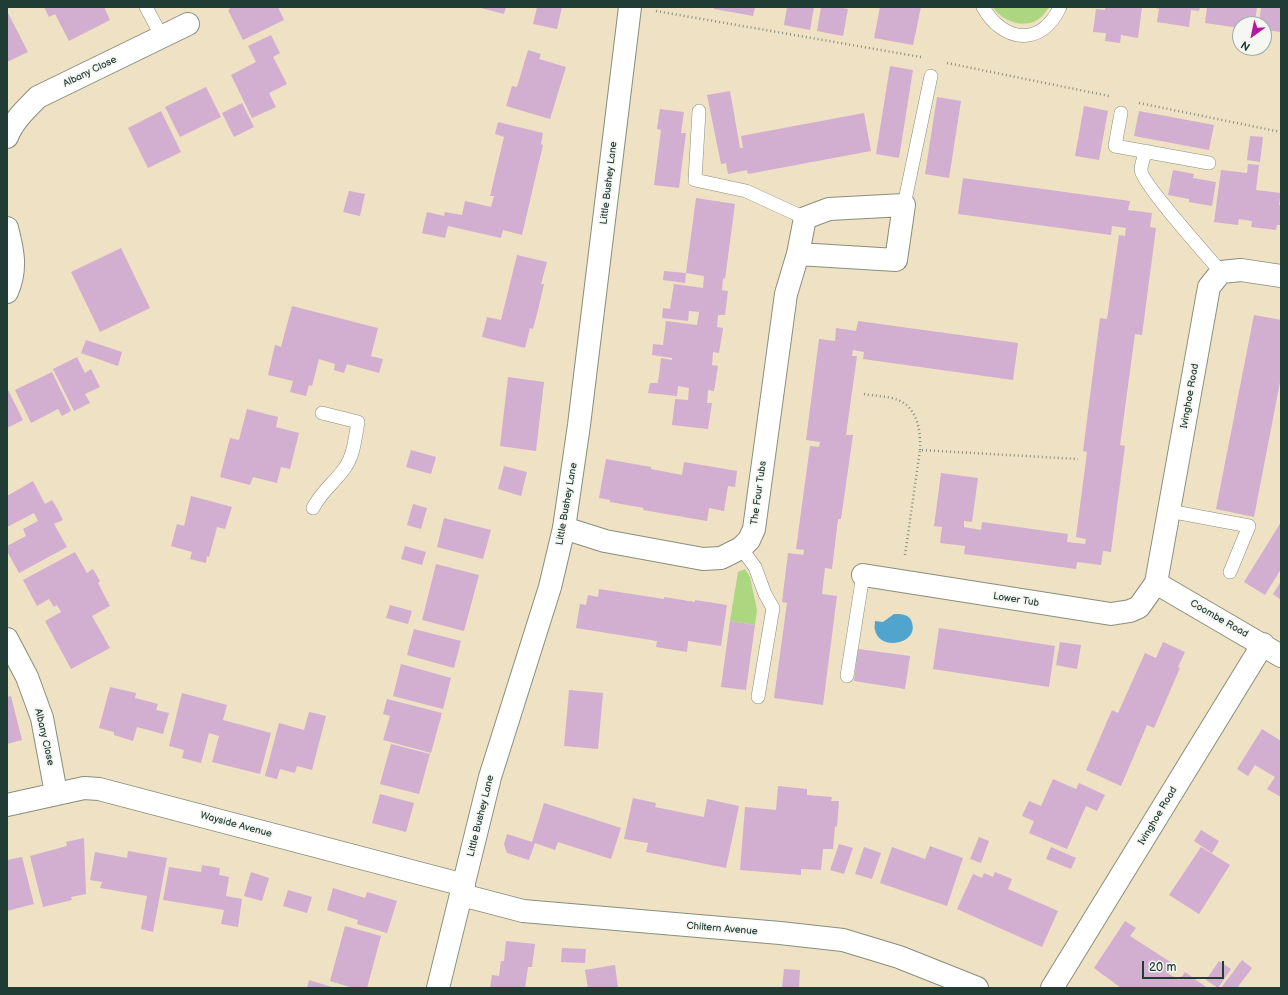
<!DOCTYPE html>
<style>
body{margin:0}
#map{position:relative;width:1288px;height:995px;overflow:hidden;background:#efe1c3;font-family:"Balsamiq Sans",sans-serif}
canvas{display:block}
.frame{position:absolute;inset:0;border:8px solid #1f3d34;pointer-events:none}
.north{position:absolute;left:1232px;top:16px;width:40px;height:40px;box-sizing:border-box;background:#f6f6f2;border:1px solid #a0aca6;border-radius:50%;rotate:213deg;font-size:11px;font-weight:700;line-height:16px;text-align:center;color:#1f3d34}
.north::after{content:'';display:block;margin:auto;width:14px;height:18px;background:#b5179e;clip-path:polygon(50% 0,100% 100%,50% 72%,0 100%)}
.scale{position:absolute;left:1142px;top:961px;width:82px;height:18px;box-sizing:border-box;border:2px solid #1f3d34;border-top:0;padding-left:5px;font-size:12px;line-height:14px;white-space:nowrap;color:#1f3d34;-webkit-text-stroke:3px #f6f6f2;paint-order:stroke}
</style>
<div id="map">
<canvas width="1288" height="995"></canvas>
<div class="frame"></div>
<div class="north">N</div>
<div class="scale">20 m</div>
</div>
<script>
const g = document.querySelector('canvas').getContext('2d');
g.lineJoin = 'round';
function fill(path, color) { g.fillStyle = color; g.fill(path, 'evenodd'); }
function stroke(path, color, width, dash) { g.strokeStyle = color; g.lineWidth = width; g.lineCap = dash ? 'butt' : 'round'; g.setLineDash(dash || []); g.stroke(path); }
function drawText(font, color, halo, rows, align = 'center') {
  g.font = font + ' "Balsamiq Sans",sans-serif'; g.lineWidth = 3.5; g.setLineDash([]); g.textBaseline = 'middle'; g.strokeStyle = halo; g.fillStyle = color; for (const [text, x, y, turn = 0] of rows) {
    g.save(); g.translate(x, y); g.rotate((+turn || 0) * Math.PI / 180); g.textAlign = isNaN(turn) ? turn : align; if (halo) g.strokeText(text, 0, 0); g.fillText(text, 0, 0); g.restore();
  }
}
fill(new Path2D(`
 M993 7H1049C1047 10 1045 13 1043 15 1029 31 1003 23 993 7Z
 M745 569 750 577 757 610 755 625 730 621 738 572Z`), '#add681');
fill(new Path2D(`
 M894 614C900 614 908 614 911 620 922 644 879 652 875 630 874 627 875 624 875 621L883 622Z`), '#51a4cd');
fill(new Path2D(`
 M44 7H104L110 20 69 41 55 14 49 17Z
 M229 7H278L284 20 243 40 228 10 230 9Z
 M477 7H506L504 14Z
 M537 7H562L557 29 533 24Z
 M714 7H755L753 16 714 9Z
 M787 7H814L810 30 784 25Z
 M821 7H837L848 9 843 36 817 31Z
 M880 7H921L913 45 874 38Z
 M1105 7H1142L1138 38 1121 35 1120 43 1105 41 1106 33 1093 32 1096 9 1105 10Z
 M1153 7H1200L1199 11 1191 10 1189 27 1157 22 1159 9Z
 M1207 7H1257L1255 21 1244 20 1243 24H1240V28L1205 23Z
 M1261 7H1281V32L1264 30V24H1259Z
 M7 11 28 52 7 62Z
 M271 35 280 53 273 57 287 84 269 93 276 107 252 118 231 75 256 62 248 46Z
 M528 50 541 54 539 59 566 67 550 119 506 106 512 86 517 87Z
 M890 66 913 70 899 158 876 154Z
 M206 87 221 117 180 137 165 107Z
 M730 91 740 148H743L741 136 864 113 871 151 748 174 747 170 728 174 726 163 721 164 707 95Z
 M937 97 961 101 949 178 925 174Z
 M242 103 254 127 234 137 222 113Z
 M1084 106 1108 111 1099 160 1075 156Z
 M660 109 684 112 681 133H686L679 188 654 185 661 130 657 129Z
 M161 111 181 152 148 168 128 128Z
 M1139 111 1214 125 1209 150 1134 136Z
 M498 122 543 133 541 144 543 145 522 235 503 230 501 238 448 226 445 238 422 233 427 212 444 216 445 212 462 215 465 201 491 207 494 196H490L504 137 495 134Z
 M1250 136 1263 137 1260 162 1247 160Z
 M1248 164 1259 165 1256 190 1281 193 1279 205H1281V225H1277L1276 230 1251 227 1252 221 1239 219 1238 225 1214 222 1221 170 1247 173Z
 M1173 170 1194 174 1193 178 1216 182 1212 206 1189 202V199L1168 195Z
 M963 178 1130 201 1128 210 1152 213 1150 227 1156 228 1142 335 1135 334 1120 445 1125 446 1111 552 1103 551 1101 565 1077 562 1076 569 964 554 965 546 940 543 942 527 934 526 941 473 978 478 972 522 964 521V527L981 530 982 522 1068 534 1067 542 1085 544 1086 539 1076 537 1087 452 1083 451 1100 318 1107 319 1119 235 1125 236 1126 228 1112 226 1111 235 958 214Z
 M349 191 365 194 360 216 343 212Z
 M696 198 735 204 725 279 723 278 722 290 728 291 725 315H718L717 327 723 328 719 353 713 352 712 365 718 366 714 391 708 390 707 403H712L708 429 672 425 675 399 688 400 689 388 678 386 677 396 648 393 650 383H658L661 358 672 360V358L652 355 653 344 663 345 666 321 697 325 699 312 689 311 688 321 662 318 663 308 670 309 674 284 703 288 704 276 686 273Z
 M121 248 150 308 100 332 71 272Z
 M517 255 547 262 541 284H544L539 306 533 329 530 328 525 348 482 337 487 317 501 320Z
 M664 271 686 273 685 283 663 280Z
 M292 306 378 328 371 356 383 359 379 373 347 364 344 373 334 370 335 364 319 359 312 386 309 385 306 396 290 392 293 381 268 375 275 345 281 347Z
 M1254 315 1281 320V377L1254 517 1216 509Z
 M858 321 1018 343 1013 380 863 359 864 352 853 350 852 356H857L846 435H853L841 519H838L832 569 825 568 822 594 837 596 823 705 774 698 787 603 782 602 788 553 803 555 804 550 796 549 810 446 819 447 820 442 806 440 819 339 835 341 836 328 856 331Z
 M86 340 122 352 118 366 81 353Z
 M77 357 85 373 91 369 100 387 85 394 90 403 74 411 53 369Z
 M52 372 71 411 62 416 58 409 31 423 15 390Z
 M508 377 544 382 536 451 500 446Z
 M7 388 23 420 7 428Z
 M247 409 278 417 276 427 299 433 290 469 281 467 277 483 253 477 250 485 220 477 230 438 239 440Z
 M411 450 436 457 431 474 406 467Z
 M606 459 651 467V469L682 475 684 462 737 471 735 487 728 486 724 511 709 508 707 521 643 510 644 508 610 502V500L599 498Z
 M504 466 527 472 521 496 498 489Z
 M33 481 45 504 52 500 58 510 63 520 54 524 67 547 19 573 7 551V546L26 536 23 529 38 521 34 513 7 527V496Z
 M191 496 232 507 225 529 217 527 209 557 207 556 206 563 190 559 192 552 171 546 177 524 184 526Z
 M413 504 427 508 421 529 407 525Z
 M444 518 491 530 483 559 437 547Z
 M1281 522V569L1265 595 1244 582Z
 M405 546 426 552 422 565 401 559Z
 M75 552 87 573 93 569 100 581 98 583 110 606 92 616 110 648 71 669 45 621 61 612 57 605 54 607 49 599 37 606 23 580Z
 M436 564 479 575 464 631 422 620Z
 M1281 581V600L1273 594Z
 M599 589 664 599V597L695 602V600L727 605 721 646 688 641 687 652 656 647 657 641 576 628 580 604 586 605 588 595 598 597Z
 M390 605 412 611 408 624 386 618Z
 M730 621 755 625 746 690 721 687Z
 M939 628 1055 646 1049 687 933 669Z
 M414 629 461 641 454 668 407 655Z
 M1060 642 1081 645 1077 669 1056 665Z
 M1163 642 1185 652 1178 667 1180 668 1154 728 1147 725 1121 786 1086 770 1112 710 1118 713 1145 653 1156 658Z
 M858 649 910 656 905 689 854 681Z
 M401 664 451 678 443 709 393 696Z
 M110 687 136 693 135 698 158 704 156 710 169 713 163 734 137 727 133 741 114 735V732L99 728Z
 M569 690 603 693 598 749 564 746Z
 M182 693 227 705 223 720 271 733 260 774 212 762 219 736 209 733 201 763 182 758 184 750 169 746Z
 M11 696 22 740 7 744V697Z
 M387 699 442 713 431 753 383 740 390 716 383 714Z
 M309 712 326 716 312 770 297 766 295 773 280 769 277 779 265 776 279 723 304 730Z
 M1262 729 1281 741V797L1267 789 1275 777 1255 765 1248 776 1237 769Z
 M391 744 430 754 419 794 380 784Z
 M1053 779 1076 789 1079 783 1105 795 1097 811 1086 806 1067 849 1029 833 1034 821 1022 816 1029 801 1041 806Z
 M778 786 807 789V795L832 797 831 801H839L837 827 835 826 833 849H823L821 870 801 869V875L740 870 745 807 776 810Z
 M380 794 414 803 406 832 372 823Z
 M633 798 656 803 655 807 704 817 707 799 739 806 726 868 646 852 648 843 624 839Z
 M544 803 621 828 611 859 558 842 555 850 535 843 529 860 507 853 504 844 507 834 532 842Z
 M1201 830 1219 841 1212 853 1194 841Z
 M979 837 989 841 981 863 970 859Z
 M84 838 86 894 71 897 72 900 43 907 30 856 67 846 66 842Z
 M839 844 853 848 844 874 830 870Z
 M930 846 963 858 947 906 880 883 892 847 925 859Z
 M864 847 881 853 872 879 855 874Z
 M1051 847 1076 858 1071 869 1046 859Z
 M1201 847 1230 865 1199 914 1169 895Z
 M128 851 167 858 153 932 141 929 147 896 100 888 102 882 90 880 95 852 127 858Z
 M22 857 34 904 7 911V860Z
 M202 865 220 868 219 875 229 877 226 896 242 899 238 927 221 924 224 910 163 900 169 867 201 872Z
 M251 872 269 878 262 901 244 896Z
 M995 872 1012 879 1008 889 1058 911 1042 947 957 909 973 874 982 878 984 873 993 877Z
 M333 888 365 898 367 892 397 901 387 933 357 924 358 920 327 910Z
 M288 890 312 897 307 913 283 906Z
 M1125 921 1136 928 1130 936 1172 963 1166 972 1179 980 1185 972 1206 987 1205 988H1121L1094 968Z
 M345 926 381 936 367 988H353L330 981Z
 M506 941 535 944 532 967H528L525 988H490L492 975 499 976 501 961H504Z
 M562 948 586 949 585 963 561 962Z
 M1242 960 1252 968 1237 988H1221Z
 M1219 961 1231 969 1218 988 1206 980Z
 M615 965 618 987 588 988 585 970Z
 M784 969 800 970 799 988H782Z
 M309 980 335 988H307Z`), '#d2aed1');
const lane = new Path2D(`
 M146 7 162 37
 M983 7C1003 43 1042 47 1060 7
 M699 111 695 180 746 191 805 218
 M1121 113 1115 146 1209 163
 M1146 151C1144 157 1141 164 1141 170 1141 182 1209 258 1221 272
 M904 205 931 76
 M313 508C321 492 334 483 344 469 354 456 355 438 358 422L322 413
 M1169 511 1249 526 1230 572
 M741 548 755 567 765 594 773 608 758 697
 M847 676 863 575`);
const street = new Path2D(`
 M7 137C13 121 26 109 38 97L188 24
 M7 228C13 251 17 269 7 292
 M564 528 605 541 703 559 721 558 741 548 749 540 754 529 786 294 798 254 805 218 829 209 904 205 896 260 798 254
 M863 575 1111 614 1130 611 1139 607 1156 583 1209 287 1221 272 1241 270 1281 276
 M1156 583 1281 656
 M7 639 27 677 42 718 56 793
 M7 805 84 788 99 789 464 885
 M1052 988 1263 644`);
const secondary = new Path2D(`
 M462 895 523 911 780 933 843 940 899 957 977 988
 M438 988 490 777 550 587 564 528 579 425 630 7`);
stroke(lane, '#878f7c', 14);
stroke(street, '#878f7c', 24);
stroke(secondary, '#878f7c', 24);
stroke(new Path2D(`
 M656 11 921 57
 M947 63 1109 96
 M1139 103 1281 132
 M864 394C874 396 889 396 898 400 918 408 921 432 920 450
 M905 555 920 450 1078 459`), '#878f7c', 2.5, [1, 3]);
stroke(lane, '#fff', 13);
stroke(street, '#fff', 22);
stroke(secondary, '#fff', 22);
drawText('10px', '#1f3d34', '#f6f6f2', [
 ["Albany Close",90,72,-26],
 ["Little Bushey Lane",609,183,-83],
 ["Ivinghoe Road",1190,396,-80],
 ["The Four Tubs",759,493,-82],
 ["Little Bushey Lane",567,504,-80],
 ["Lower Tub",1016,600,9],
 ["Coombe Road",1219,619,30],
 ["Albany Close",44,737,77],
 ["Little Bushey Lane",481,816,-76],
 ["Ivinghoe Road",1158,816,-59],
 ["Wayside Avenue",236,825,15],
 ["Chiltern Avenue",722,929,5]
]);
</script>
